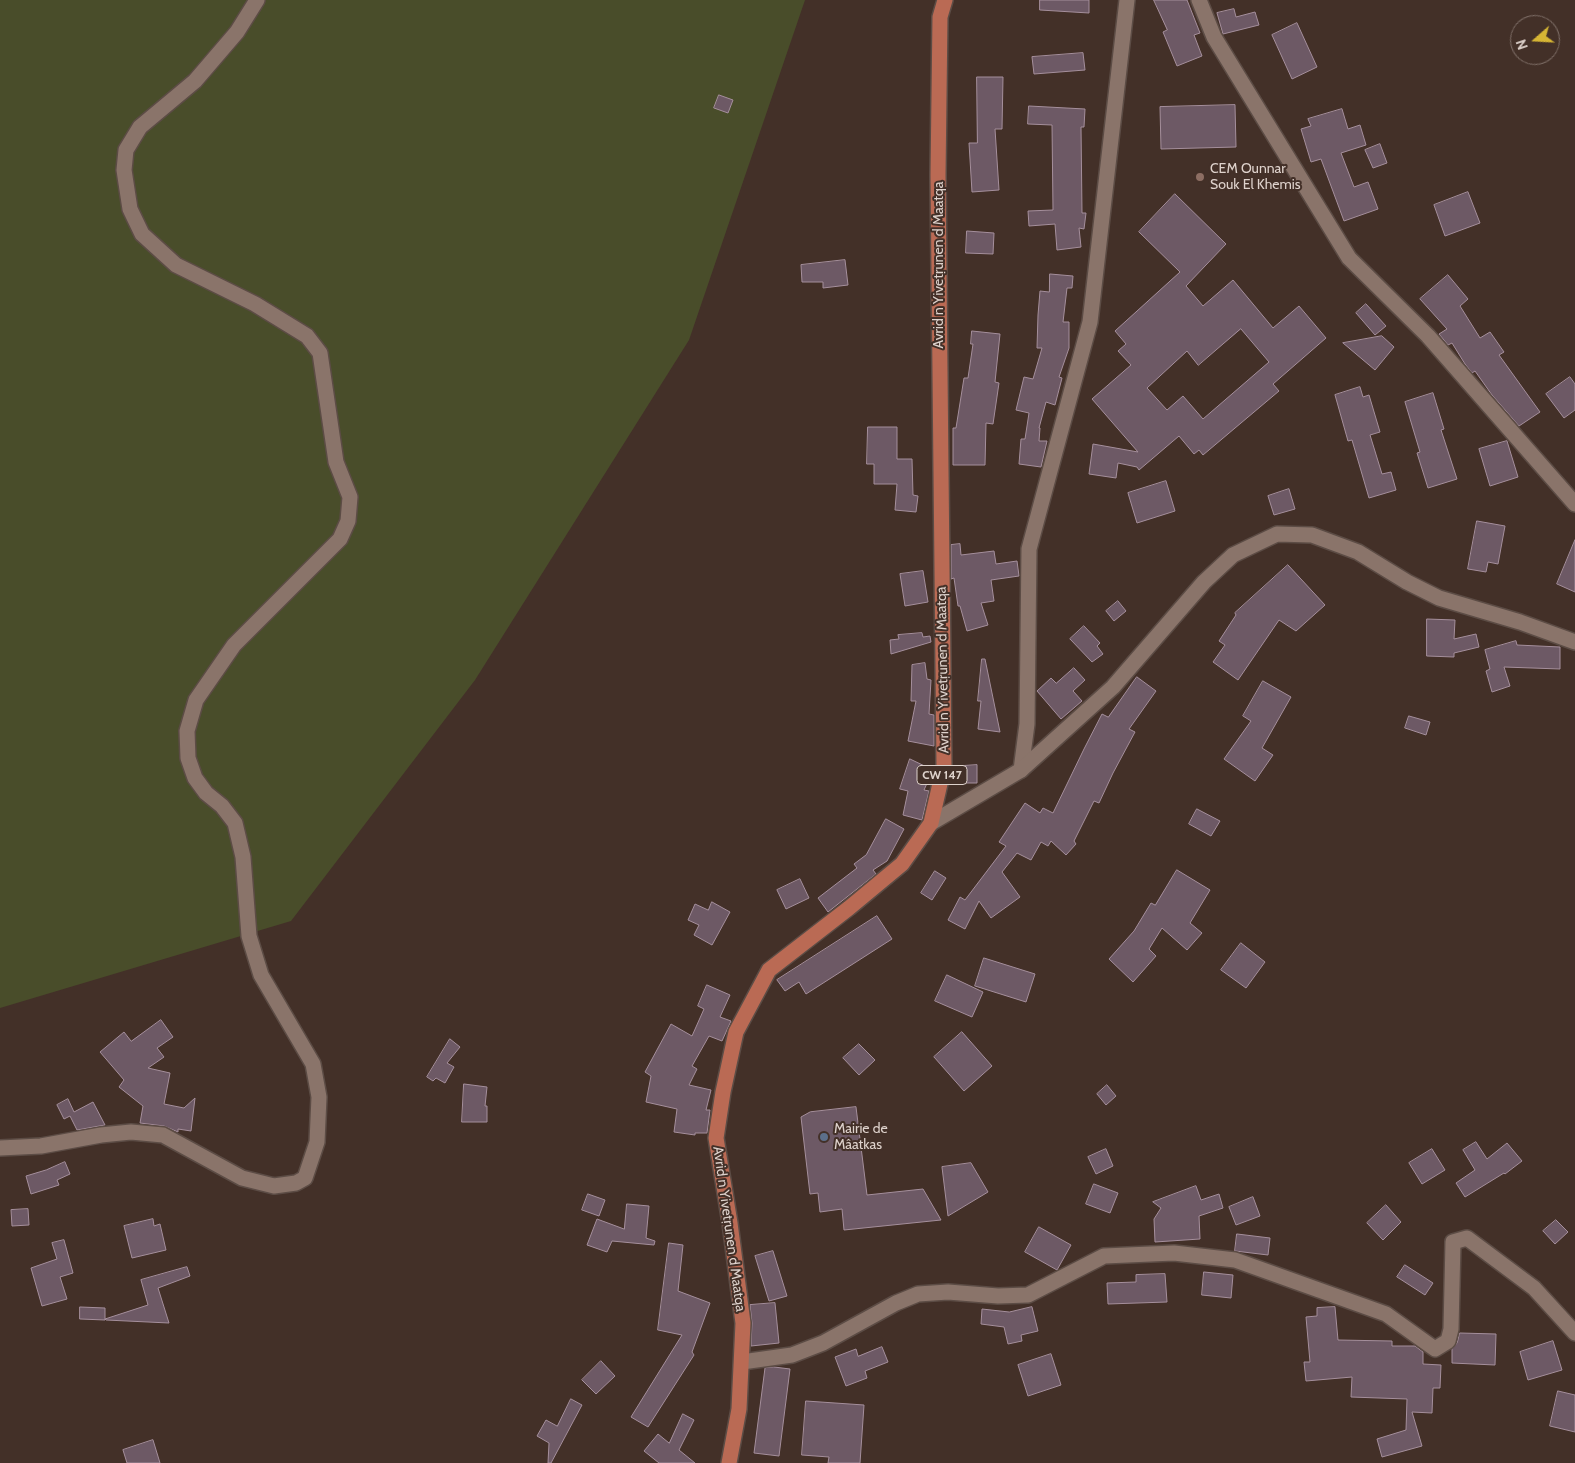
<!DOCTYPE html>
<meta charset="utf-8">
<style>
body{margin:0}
#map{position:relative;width:1575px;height:1463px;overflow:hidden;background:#433028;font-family:Cabin,sans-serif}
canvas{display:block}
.north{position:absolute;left:1510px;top:15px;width:50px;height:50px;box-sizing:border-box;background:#433028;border:1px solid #81716a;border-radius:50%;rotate:251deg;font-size:14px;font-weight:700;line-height:20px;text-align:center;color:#ded2cc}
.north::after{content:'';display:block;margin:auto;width:18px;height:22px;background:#d6b534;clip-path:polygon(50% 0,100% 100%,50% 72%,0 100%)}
</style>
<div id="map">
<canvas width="1575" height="1463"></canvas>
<div class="north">N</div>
</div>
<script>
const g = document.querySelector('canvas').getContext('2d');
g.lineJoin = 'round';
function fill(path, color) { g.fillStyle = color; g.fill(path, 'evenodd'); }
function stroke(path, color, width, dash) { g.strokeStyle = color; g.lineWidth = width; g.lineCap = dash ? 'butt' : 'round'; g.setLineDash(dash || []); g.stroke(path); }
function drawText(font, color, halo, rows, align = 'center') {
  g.font = font + ' Cabin,sans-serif'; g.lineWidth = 4; g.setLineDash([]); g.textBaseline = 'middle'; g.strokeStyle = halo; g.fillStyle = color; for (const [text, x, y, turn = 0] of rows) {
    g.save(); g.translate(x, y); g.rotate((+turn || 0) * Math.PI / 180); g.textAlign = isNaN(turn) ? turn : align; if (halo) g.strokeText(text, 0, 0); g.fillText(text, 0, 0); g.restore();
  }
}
fill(new Path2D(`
 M0 0H805L689 340 475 680 291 921 0 1008Z`), '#494d2a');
const building = new Path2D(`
 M1040 0H1089V13L1040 10Z
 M1154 0H1187L1200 33 1194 35 1202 56 1177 66 1163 32 1167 30Z
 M1234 9 1236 17 1255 12 1259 25 1223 34 1217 13Z
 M1297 23 1317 67 1292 79 1272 35Z
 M1083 53 1085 70 1034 74 1032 57Z
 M977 77H1003L1002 129H995L999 190 972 192 969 143H977Z
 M719 95 733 100 728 113 714 108Z
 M1235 105 1236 147 1161 149 1160 107Z
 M1029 106 1085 109 1084 127H1081L1082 213H1086L1084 229 1079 228 1081 247 1057 250 1055 224 1029 226 1028 211 1053 210 1052 125 1028 124Z
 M1342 109 1348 129 1360 125 1366 145 1341 153 1354 187 1368 182 1378 209 1344 221 1321 159 1311 162 1301 129 1311 126 1308 119Z
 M1380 144 1387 163 1373 168 1365 150Z
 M1468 192 1480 223 1445 236 1434 205Z
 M1175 194 1226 244 1186 286 1203 306 1233 280 1273 328 1299 306 1326 338 1273 384 1279 391 1203 455 1199 450 1194 454 1179 436 1139 470 1137 467 1118 463 1116 478 1089 474 1093 444 1138 452 1092 399 1131 365 1118 351 1126 344 1115 331 1180 272 1139 232ZM1241 329 1269 362 1203 419 1183 396 1167 410 1147 388 1187 351 1198 365Z
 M967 231 994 233 993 254 966 253Z
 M845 260 848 285 823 288V282H802L801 265Z
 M1050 274 1073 276 1072 288H1067L1063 322H1069V348L1059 377 1062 378 1055 405 1046 402 1039 428H1040L1039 441H1047L1041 467 1019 464 1021 439H1025L1029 413 1016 410 1024 377 1033 379 1042 348H1037L1038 315 1040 291 1049 292Z
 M1448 275 1468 299 1460 306 1480 338 1490 332 1504 352 1499 355 1540 412 1519 426 1492 395 1475 371 1472 373 1465 364 1452 343 1448 345 1439 334 1447 329 1420 299Z
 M1366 304 1386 326 1375 335 1356 313Z
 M972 331 1000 334 995 382 999 383 993 424 986 423 985 465H953V428H956L964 378H968L973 344H971Z
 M1382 336 1394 347 1375 370 1343 343Z
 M1570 377 1575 384V410L1564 418 1546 394Z
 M1360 387 1363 397 1369 395 1380 432 1370 435 1382 474 1391 472 1396 490 1369 498 1352 440 1348 441 1335 395Z
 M1433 393 1444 429 1441 430 1457 479 1428 488 1417 453 1420 452 1405 402Z
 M868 427H897V459H912L913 495 918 496 916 512 895 510 897 484H874V464H867Z
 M1507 441 1518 477 1490 486 1479 449Z
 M1166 481 1175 511 1137 523 1128 493Z
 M1289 489 1295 509 1274 515 1268 496Z
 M1477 521 1505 526 1498 564 1488 562 1486 572 1468 569Z
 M1575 540V592L1557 584Z
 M960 544 961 555 994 551 996 564 1017 561 1019 576 991 580 994 601 981 603 988 625 967 631 960 606H958L954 578 951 579V545Z
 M1288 565 1325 605 1296 631 1279 620 1238 680 1213 662 1225 645 1219 641 1236 615 1235 613Z
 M923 571 928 602 905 606 900 574Z
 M1118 601 1126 611 1114 621 1106 611Z
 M1427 619 1455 620 1454 639 1476 634 1479 647 1454 653V657L1427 656Z
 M1084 626 1100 643 1097 646 1103 654 1092 662 1070 639Z
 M922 633 923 637 930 636 931 642 891 654 890 640 899 639 898 635Z
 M1516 641 1517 645 1560 647V669L1504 667 1510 686 1492 692 1486 671 1490 669 1485 650Z
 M982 659H985L1000 732 978 729 981 701H978Z
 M925 663 927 679 931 680 929 714 934 715V746L908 741 916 701H911L912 665Z
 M1074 668 1085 680 1073 691 1082 701 1061 719 1037 691 1051 678 1056 683Z
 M1137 677 1156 691 1129 729 1135 732 1113 773 1099 803 1094 801 1074 841 1076 844 1066 855 1051 841 1048 846 1041 842 1031 860 1017 853 1002 872 1020 897 991 918 979 901 965 929 948 920 960 897 965 900 1006 846 999 842 1025 803 1040 813 1043 808 1053 813 1084 749 1102 714 1108 717Z
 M1263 681 1291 697 1262 748 1273 755 1255 781 1224 759 1251 721 1243 716Z
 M1409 716 1430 722 1426 735 1405 728Z
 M910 759 933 770 924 790 929 791 922 820 903 815 908 791 900 789Z
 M977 765V783H964L963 766Z
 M1197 809 1220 821 1211 836 1189 824Z
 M886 819 904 829 887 861 873 870 876 874 828 912 818 898 857 868 854 864 866 855Z
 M1177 870 1210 890 1190 923 1202 933 1187 950 1162 928 1149 949 1156 956 1133 982 1109 959 1134 931 1151 903 1155 905Z
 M935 871 946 878 932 900 921 893Z
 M800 879 809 898 786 909 777 890Z
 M712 902 730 912 712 945 694 935 699 925 688 920 695 904 708 910Z
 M877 916 892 939 806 994 799 982 785 991 777 980Z
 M1241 943 1265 962 1246 988 1221 970Z
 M984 958 1035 974 1026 1002 975 986Z
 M947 975 983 992 972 1017 935 1001Z
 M707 985 730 995 720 1017 731 1021 722 1041 709 1036 692 1066 697 1069 689 1085 711 1090 706 1110H710L707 1133H695V1135L674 1132 677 1109 646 1102 651 1076 645 1072 671 1024 692 1036 704 1009 698 1006Z
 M161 1020 173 1037 157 1048 164 1057 148 1068 170 1073 164 1104 184 1108 195 1098 191 1131 178 1129V1132L164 1126 140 1123 143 1106 119 1087 124 1080 100 1052 124 1032 131 1041Z
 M962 1032 992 1066 964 1091 934 1057Z
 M450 1039 460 1047 447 1063 454 1067 445 1083 436 1078 433 1081 427 1077Z
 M859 1044 875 1060 859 1075 843 1058Z
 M464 1084 487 1087 485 1106H487V1122H462Z
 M1107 1085 1116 1096 1106 1105 1097 1094Z
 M68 1099 74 1112 93 1102 105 1125 77 1130 70 1116 64 1119 57 1105Z
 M856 1107 867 1195 923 1189 941 1220 844 1230 842 1209 820 1212 818 1193 810 1194 801 1117 810 1112Z
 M1476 1142 1487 1159 1507 1143 1522 1161 1505 1174 1504 1173 1465 1197 1456 1183 1475 1170 1463 1150Z
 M1106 1149 1113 1166 1096 1174 1088 1157Z
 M1432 1149 1445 1170 1422 1184 1409 1163Z
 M65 1162 70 1174 57 1180 59 1185 31 1194 26 1176 46 1170Z
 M971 1163 988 1192 948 1216 942 1167Z
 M1094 1184 1118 1193 1110 1213 1086 1204Z
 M1196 1186 1201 1200 1219 1194 1223 1208 1199 1216 1200 1239 1155 1242 1154 1219 1161 1208 1153 1202Z
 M588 1194 605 1200 599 1216 582 1210Z
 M1253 1197 1260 1216 1236 1225 1229 1207Z
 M627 1204 649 1206 646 1238 655 1241 654 1245 612 1241 607 1252 587 1245 597 1219 624 1229Z
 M1386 1205 1401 1222 1383 1240 1367 1223Z
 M28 1209 29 1225 12 1226 11 1210Z
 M153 1219 154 1226 160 1224 166 1250 132 1258 124 1226Z
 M1556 1220 1568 1232 1555 1244 1543 1231Z
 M1039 1227 1071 1245 1057 1270 1025 1252Z
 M1237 1234 1270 1238 1268 1255 1235 1251Z
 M64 1240 73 1273 60 1277 67 1299 42 1306 31 1268 57 1259 52 1243Z
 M669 1243 683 1245 678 1291 710 1303 692 1352 694 1355 648 1427 631 1417 682 1335 658 1330Z
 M773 1251 787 1296 769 1301 755 1256Z
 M1405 1265 1433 1283 1425 1295 1397 1277Z
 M187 1267 190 1276 158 1288 169 1323 106 1320 105 1319 148 1305 141 1280Z
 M1204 1272 1233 1275 1231 1298 1202 1295Z
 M1165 1274 1167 1302 1108 1304 1107 1283 1136 1282V1275Z
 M775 1303 779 1343 751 1346 752 1323 750 1305Z
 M80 1307 105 1308V1320L80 1319Z
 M1032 1307 1038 1331 1021 1335 1022 1341 1008 1344 1004 1327 981 1324 982 1309 1009 1312Z
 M1335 1307 1338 1340 1392 1341V1346H1415L1423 1352V1364L1441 1365 1440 1388H1433L1432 1413 1412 1412 1422 1446 1382 1457 1377 1439 1406 1430 1407 1399 1351 1397 1352 1377 1306 1381 1304 1362H1310L1306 1317 1317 1316V1308Z
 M1460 1333 1496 1334 1495 1365 1452 1363V1349L1457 1343Z
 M1553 1341 1562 1370 1528 1380 1520 1352Z
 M882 1347 888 1362 865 1371 867 1378 846 1386 835 1357 856 1349 858 1356Z
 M1051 1354 1061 1385 1028 1396 1018 1365Z
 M601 1361 615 1376 596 1394 582 1380Z
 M774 1367 790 1369 779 1456 754 1453 765 1368Z
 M1558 1391 1575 1395V1432L1550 1426Z
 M571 1399 582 1405 551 1463H548L549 1443 537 1436 546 1420 557 1426Z
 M806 1401 864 1405 860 1463H828L829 1457 802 1455Z
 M683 1414 694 1420 679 1450 695 1463H659L644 1451 658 1434 669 1443Z
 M153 1440 160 1463H127L123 1450Z`);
fill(building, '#6d5965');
stroke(building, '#a58f9c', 1);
const minor = new Path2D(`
 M1199 0 1214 37 1349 258 1428 336 1575 504
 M1021 770 1027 724 1029 549 1090 322 1127 0
 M0 1148 41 1146 101 1135 131 1132 163 1135 242 1178 274 1186 296 1183 305 1178 317 1142 319 1097 313 1064 261 975 249 936 243 857 235 823 222 806 206 793 195 778 188 758 187 731 196 700 234 645 340 539 348 521 350 497 336 462 320 353 307 336 255 304 176 265 142 234 130 209 124 170 126 150 140 127 195 81 237 32 257 0
 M742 1362 792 1355 823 1343 896 1303 918 1294 948 1292 998 1296 1028 1295 1104 1256 1174 1253 1235 1260 1386 1314 1435 1349 1448 1341 1451 1329 1453 1242 1467 1238 1534 1288 1575 1333`);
const tertiary = new Path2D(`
 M931 823 1021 770 1113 687 1204 582 1233 555 1277 534 1312 535 1358 552 1407 582 1439 598 1520 622 1575 642`);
const primary = new Path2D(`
 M729 1463 739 1409 743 1323 730 1223 716 1138 723 1092 736 1032 769 970 849 908 902 864 931 823 944 766 938 175 940 17 945 0`);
stroke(minor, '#5c4c45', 18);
stroke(tertiary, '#5c4c45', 18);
stroke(primary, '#5c4c45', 18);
stroke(minor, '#8a746a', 15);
stroke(tertiary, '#8a746a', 15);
stroke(primary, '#ba6a54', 15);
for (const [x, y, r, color] of [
 [1200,177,5,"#8d6e63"],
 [824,1137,5,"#5c6f8a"]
]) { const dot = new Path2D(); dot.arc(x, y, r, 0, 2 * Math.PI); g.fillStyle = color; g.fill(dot); stroke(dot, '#433028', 2); }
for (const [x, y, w] of [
 [942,775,50]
]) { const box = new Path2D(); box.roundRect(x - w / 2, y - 9.5, w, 19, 4); g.fillStyle = '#433028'; g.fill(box); stroke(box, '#ded2cc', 1); }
drawText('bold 12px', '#ded2cc', null, [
 ["CW 147",942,775]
]);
drawText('14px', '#ded2cc', '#433028', [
 ["CEM Ounnar",1210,169],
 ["Souk El Khemis",1210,185],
 ["Mairie de",834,1129],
 ["Mâatkas",834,1145]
], 'left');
drawText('14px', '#ded2cc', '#433028', [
 ["Avrid n Yivetṛunen d Maatqa",939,265,-90],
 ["Avrid n Yivetṛunen d Maatqa",943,670,-91],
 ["Avrid n Yivetṛunen d Maatqa",729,1229,82]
]);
</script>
